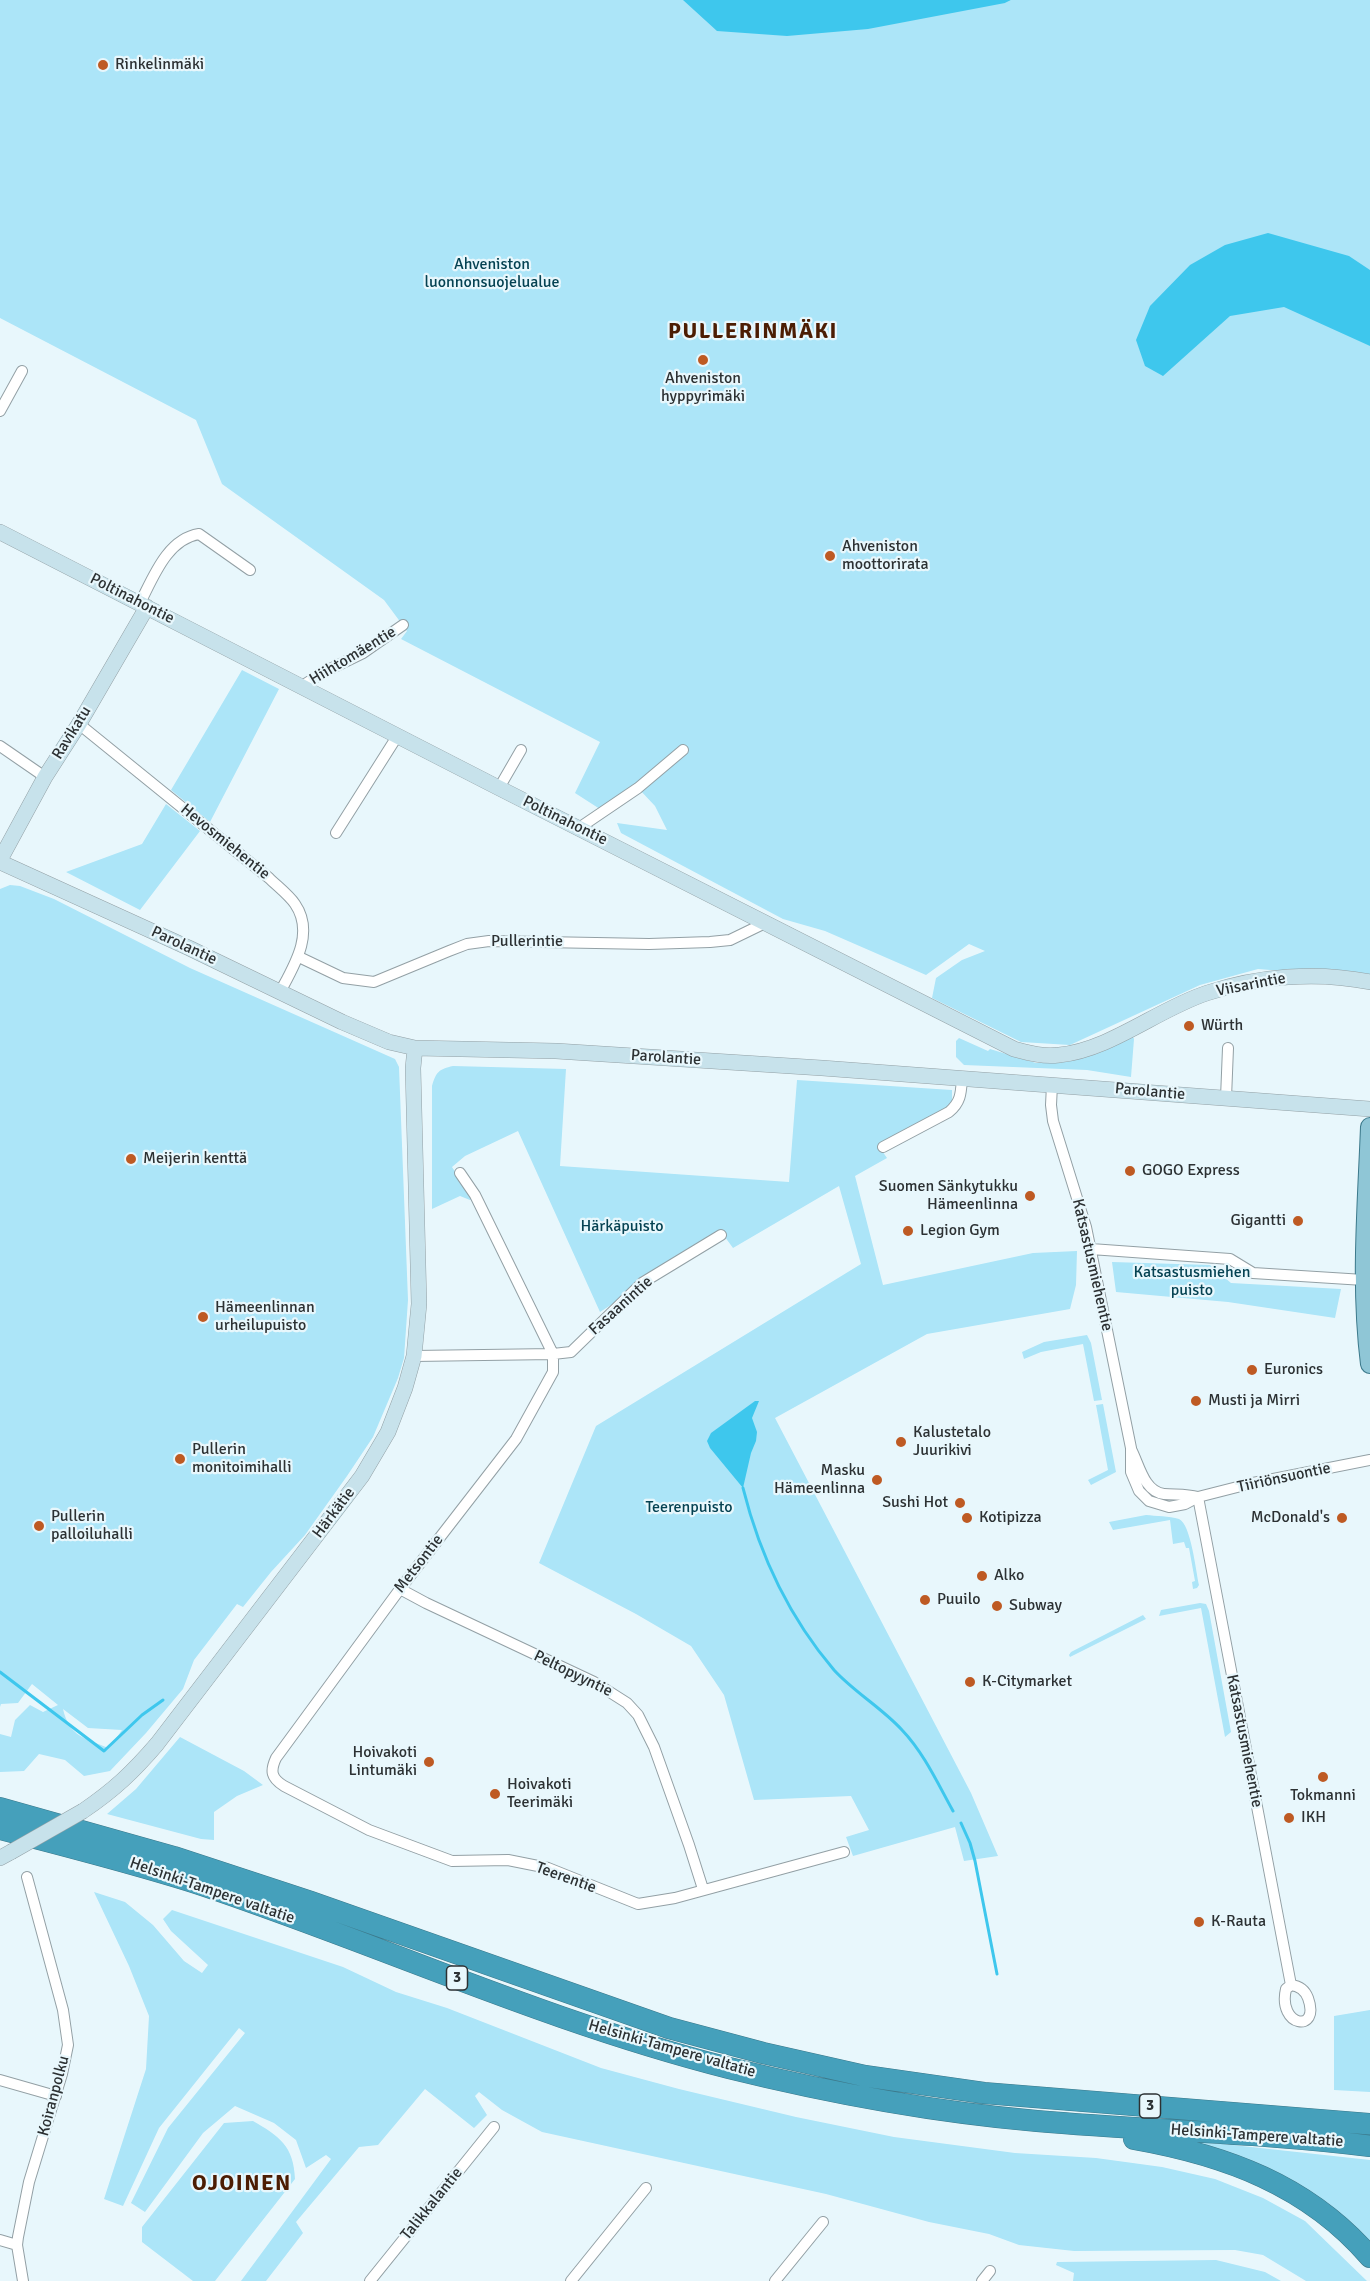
<!DOCTYPE html>
<meta charset="utf-8">
<style>
body{margin:0}
canvas{display:block;background:#e8f7fc}
</style>
<canvas width="1370" height="2281"></canvas>
<script>
const g = document.querySelector('canvas').getContext('2d');
g.lineJoin = 'round';
function fill(path, color) { g.fillStyle = color; g.fill(path, 'evenodd'); }
function stroke(path, color, width, dash) { g.strokeStyle = color; g.lineWidth = width; g.lineCap = dash ? 'butt' : 'round'; g.setLineDash(dash || []); g.stroke(path); }
function drawText(font, color, halo, rows, align = 'center') {
  g.font = font + ' Signika,sans-serif'; g.lineWidth = 4.5; g.setLineDash([]); g.textBaseline = 'middle'; g.strokeStyle = halo; g.fillStyle = color; for (const [text, x, y, turn = 0] of rows) {
    g.save(); g.translate(x, y); g.rotate((+turn || 0) * Math.PI / 180); g.textAlign = isNaN(turn) ? turn : align; if (halo) g.strokeText(text, 0, 0); g.fillText(text, 0, 0); g.restore();
  }
}
fill(new Path2D(`
 M0 0H988L1005 3 1011 0H1370V978L1258 969 1200 985 1070 1045 1021 1042 932 998 936 978 962 960 985 951 969 944 926 975 825 931 783 919 621 833 617 823 667 830 655 806 638 788 603 811 575 793 600 742 401 639 407 631 384 600 222 484 196 420 0 318Z
 M242 670 279 689 210 822 171 790Z
 M166 804 200 831 140 910 66 872 142 844Z
 M10 885 20 886 54 899 190 968 395 1059 399 1067 408 1300 404 1358 398 1378 373 1437 347 1476 305 1535 271 1572 243 1607 237 1604 194 1660 183 1689 146 1733 110 1771 84 1776 65 1760 39 1754 24 1771 0 1772V1734L11 1737 15 1720 30 1705 43 1712 58 1705 32 1684 18 1703 1 1704 0 1707V889ZM63 1709 88 1728 122 1730 109 1748C85 1739 69 1736 63 1709Z
 M1132 1035 1134 1039 1131 1077 1087 1070 964 1065 956 1057V1041L959 1038 988 1051 990 1049 1036 1063 1065 1062Z
 M453 1066 566 1069 560 1166 789 1182 797 1080 952 1090V1103L949 1106 878 1145 887 1158 855 1176 883 1285 1033 1253 1077 1251 1076 1285 1070 1309 927 1334 775 1418 971 1793 998 1856 964 1861 955 1827 853 1856 846 1837 869 1830 851 1796 754 1800 724 1695 691 1646 636 1614 539 1563 596 1426 861 1264 839 1186 733 1248 722 1233 600 1312 518 1131 465 1156 452 1167 473 1199 470 1200 460 1196 432 1209V1086C436 1072 439 1069 453 1066Z
 M1112 1262 1210 1265 1231 1283 1341 1289 1335 1318 1228 1302 1116 1292Z
 M1087 1335 1091 1343 1102 1400 1094 1401 1083 1344 1041 1352 1024 1359 1022 1352 1044 1342Z
 M1103 1404 1116 1472 1091 1485 1088 1480 1108 1470 1096 1405Z
 M1146 1515C1156 1516 1169 1516 1179 1519 1191 1524 1196 1572 1199 1585L1197 1588 1193 1589 1192 1582 1195 1581 1189 1548H1186L1184 1542 1173 1544 1170 1520 1113 1530 1109 1522Z
 M1200 1603 1206 1604 1209 1611 1231 1732 1225 1737 1201 1608 1159 1616 1161 1610Z
 M1143 1615 1146 1619 1070 1657 1069 1655 1071 1652Z
 M180 1737 244 1771 263 1785 237 1796 214 1812V1840L201 1839 107 1814 136 1789Z
 M94 1892 125 1902 153 1925 184 1961 202 1973 208 1965 171 1931 163 1919 172 1910 343 1967 396 1992 447 2008 601 2068 679 2089 796 2117 894 2137 1015 2153 1096 2158 1162 2167 1215 2179 1263 2198 1305 2221 1367 2281H1306L1263 2255 1235 2250 1074 2251 1019 2245 989 2234 929 2222 826 2194 542 2132 502 2110 479 2092 475 2096 487 2115 474 2128 425 2089 378 2145 359 2147 296 2222 303 2233 266 2281H241L331 2159 326 2155 306 2168 296 2140 274 2123 235 2106 203 2133 145 2212 131 2203 168 2128 245 2033 239 2028 159 2128 123 2206 104 2199 146 2069 149 2016 129 1966Z
 M1370 2010V2092L1334 2090V2016Z
 M253 2121C279 2136 294 2146 295 2179L215 2281H193L142 2242V2227L224 2123Z
 M1178 2139 1370 2160V2249L1340 2220Z
 M1216 2260 1265 2272 1281 2281H1073L1074 2273 1056 2265 1057 2262Z`), '#ace5f8');
fill(new Path2D(`
 M683 0H1011L1005 3 868 29 787 36 717 31Z
 M1268 233 1349 256 1370 270V346L1284 307 1230 316 1163 376 1145 366 1136 340 1150 306 1190 265 1225 245Z
 M755 1401H759L752 1418 757 1432 756 1441 751 1453 743 1488 710 1448 707 1441 711 1433Z`), '#3ec7ed');
stroke(new Path2D(`
 M743 1488C760 1556 788 1616 834 1670 854 1692 882 1708 902 1730 924 1753 938 1784 953 1811
 M0 1672 104 1751 142 1715 163 1700
 M961 1823 970 1843 975 1861 997 1974`), '#3ec7ed', 3);
const street = new Path2D(`
 M0 411 22 371
 M140 603C153 578 167 539 199 534L250 570
 M302 686 324 672 363 653 403 625
 M79 724 269 878C277 886 289 895 295 904 315 933 294 966 280 992
 M0 746 45 777
 M499 788 521 750
 M579 828 638 788 683 750
 M336 833 398 735
 M299 957 343 978 374 982 449 951 467 944 489 941 649 944 710 942 730 940 765 923
 M1052 1085 1051 1105 1053 1121 1086 1227 1131 1448V1472L1139 1491 1149 1501 1169 1507 1185 1504 1198 1497 1253 1483 1370 1460
 M1226 1098 1228 1048
 M883 1147 949 1112C961 1102 961 1093 962 1078
 M460 1173 475 1195 553 1354V1372L516 1439 400 1589 276 1758C270 1771 271 1778 284 1786L369 1830 452 1861 508 1860 548 1868 638 1904 675 1898 844 1852
 M1091 1249 1230 1259 1253 1273 1364 1280
 M414 1356 553 1354 571 1352 642 1283 721 1235
 M1131 1449C1139 1464 1144 1492 1164 1494 1176 1495 1186 1494 1198 1497
 M1198 1497 1291 1985 1286 1989C1277 2027 1321 2034 1308 1998 1305 1990 1299 1986 1291 1985
 M400 1589 426 1603 594 1682 627 1703 638 1715 654 1747 689 1845 703 1889
 M0 2080 56 2096
 M0 2240 17 2245
 M23 2281 17 2245 18 2237 29 2182 62 2074 68 2045 63 2010 27 1877
 M370 2281 494 2127
 M571 2281 646 2188
 M775 2281 823 2222
 M982 2281 990 2271`);
const secondary = new Path2D(`
 M0 532 499 788 1014 1049C1029 1053 1043 1057 1059 1055 1110 1050 1158 1009 1207 993 1259 976 1316 971 1370 982
 M0 860 45 777 79 724 147 607
 M0 862 189 948 342 1022 389 1042 415 1048 556 1051 822 1068 1370 1109
 M83 1811C114 1790 133 1772 157 1744L362 1476 388 1432 405 1388 414 1356 419 1304 413 1068 415 1048
 M0 1858 11 1852`);
const primary = new Path2D(`
 M1370 1127C1367 1206 1360 1284 1370 1364`);
const highway = new Path2D(`
 M0 1808 174 1857 311 1902 669 2028 763 2053 865 2076 984 2093 1370 2124
 M0 1829C66 1846 133 1863 199 1884 376 1943 547 2022 729 2068 830 2093 933 2112 1037 2121 1148 2131 1259 2132 1370 2146
 M1134 2139C1225 2155 1308 2185 1370 2257`);
stroke(street, '#93a0a5', 12);
stroke(secondary, '#93a0a5', 16);
stroke(primary, '#3c798b', 20);
stroke(highway, '#3c798b', 22);
stroke(street, '#fff', 10);
stroke(secondary, '#c7e2eb', 15);
stroke(primary, '#8fc6d6', 18);
stroke(highway, '#45a0bb', 21);
const secondaryBridge = new Path2D(`
 M11 1852 83 1811`);
stroke(secondaryBridge, '#93a0a5', 16, []);
stroke(secondaryBridge, '#c7e2eb', 15);
for (const [x, y, r, color] of [
 [103,65,6,"#be5a23"],
 [703,360,6,"#be5a23"],
 [830,556,6,"#be5a23"],
 [1189,1026,6,"#be5a23"],
 [131,1159,6,"#be5a23"],
 [1130,1171,6,"#be5a23"],
 [1030,1196,6,"#be5a23"],
 [1298,1221,6,"#be5a23"],
 [908,1231,6,"#be5a23"],
 [203,1317,6,"#be5a23"],
 [1252,1370,6,"#be5a23"],
 [1196,1401,6,"#be5a23"],
 [901,1442,6,"#be5a23"],
 [180,1459,6,"#be5a23"],
 [877,1480,6,"#be5a23"],
 [960,1503,6,"#be5a23"],
 [967,1518,6,"#be5a23"],
 [1342,1518,6,"#be5a23"],
 [39,1526,6,"#be5a23"],
 [982,1576,6,"#be5a23"],
 [925,1600,6,"#be5a23"],
 [997,1606,6,"#be5a23"],
 [970,1682,6,"#be5a23"],
 [429,1762,6,"#be5a23"],
 [1323,1777,6,"#be5a23"],
 [495,1794,6,"#be5a23"],
 [1289,1818,6,"#be5a23"],
 [1199,1922,6,"#be5a23"]
]) { const dot = new Path2D(); dot.arc(x, y, r, 0, 2 * Math.PI); g.fillStyle = color; g.fill(dot); stroke(dot, '#e8f7fc', 2); }
for (const [x, y, w] of [
 [457,1978,21],
 [1150,2106,21]
]) { const box = new Path2D(); box.roundRect(x - w / 2, y - 12, w, 24, 4.5); g.fillStyle = '#e8f7fc'; g.fill(box); stroke(box, '#2c3133', 1.5); }
drawText('bold 15px', '#2c3133', null, [
 ["3",457,1978],
 ["3",1150,2106]
]);
drawText('16px', '#2c3133', '#e8f7fc', [
 ["Rinkelinmäki",115,65],
 ["Ahveniston",703,379,"center"],
 ["hyppyrimäki",703,397,"center"],
 ["Ahveniston",842,547],
 ["moottorirata",842,565],
 ["Würth",1201,1026],
 ["Meijerin kenttä",143,1159],
 ["GOGO Express",1142,1171],
 ["Suomen Sänkytukku",1018,1187,"right"],
 ["Hämeenlinna",1018,1205,"right"],
 ["Gigantti",1286,1221,"right"],
 ["Legion Gym",920,1231],
 ["Hämeenlinnan",215,1308],
 ["urheilupuisto",215,1326],
 ["Euronics",1264,1370],
 ["Musti ja Mirri",1208,1401],
 ["Kalustetalo",913,1433],
 ["Juurikivi",913,1451],
 ["Pullerin",192,1450],
 ["monitoimihalli",192,1468],
 ["Masku",865,1471,"right"],
 ["Hämeenlinna",865,1489,"right"],
 ["Sushi Hot",948,1503,"right"],
 ["Pullerin",51,1517],
 ["palloiluhalli",51,1535],
 ["Kotipizza",979,1518],
 ["McDonald's",1330,1518,"right"],
 ["Alko",994,1576],
 ["Puuilo",937,1600],
 ["Subway",1009,1606],
 ["K-Citymarket",982,1682],
 ["Hoivakoti",417,1753,"right"],
 ["Lintumäki",417,1771,"right"],
 ["Hoivakoti",507,1785],
 ["Teerimäki",507,1803],
 ["Tokmanni",1323,1796,"center"],
 ["IKH",1301,1818],
 ["K-Rauta",1211,1922]
], 'left');
drawText('16px', '#054252', '#e8f7fc', [
 ["Ahveniston",492,265],
 ["luonnonsuojelualue",492,283],
 ["Härkäpuisto",622,1227],
 ["Katsastusmiehen",1192,1273],
 ["puisto",1192,1291],
 ["Teerenpuisto",689,1508]
]);
drawText('16px', '#2c3133', '#e8f7fc', [
 ["Poltinahontie",132,599,27],
 ["Hiihtomäentie",353,656,-31],
 ["Ravikatu",72,733,-58],
 ["Poltinahontie",565,821,26],
 ["Hevosmiehentie",225,842,39],
 ["Pullerintie",527,942],
 ["Parolantie",184,946,25],
 ["Viisarintie",1251,985,-11],
 ["Parolantie",666,1058,4],
 ["Parolantie",1150,1092,5],
 ["Katsastusmiehentie",1092,1265,77],
 ["Fasaanintie",621,1306,-42],
 ["Tiiriönsuontie",1284,1478,-12],
 ["Härkätie",334,1513,-53],
 ["Metsontie",419,1564,-52],
 ["Peltopyyntie",573,1674,26],
 ["Katsastusmiehentie",1244,1741,79],
 ["Teerentie",566,1878,20],
 ["Helsinki-Tampere valtatie",212,1891,19],
 ["Helsinki-Tampere valtatie",672,2049,16],
 ["Koiranpolku",54,2096,-75],
 ["Helsinki-Tampere valtatie",1257,2136,4],
 ["Talikkalantie",432,2204,-51]
]);
g.letterSpacing = '1.5px';
drawText('bold 22px', '#4c1d03', '#e8f7fc', [
 ["PULLERINMÄKI",753,332],
 ["OJOINEN",242,2184]
]);
g.letterSpacing = '0px';
</script>
